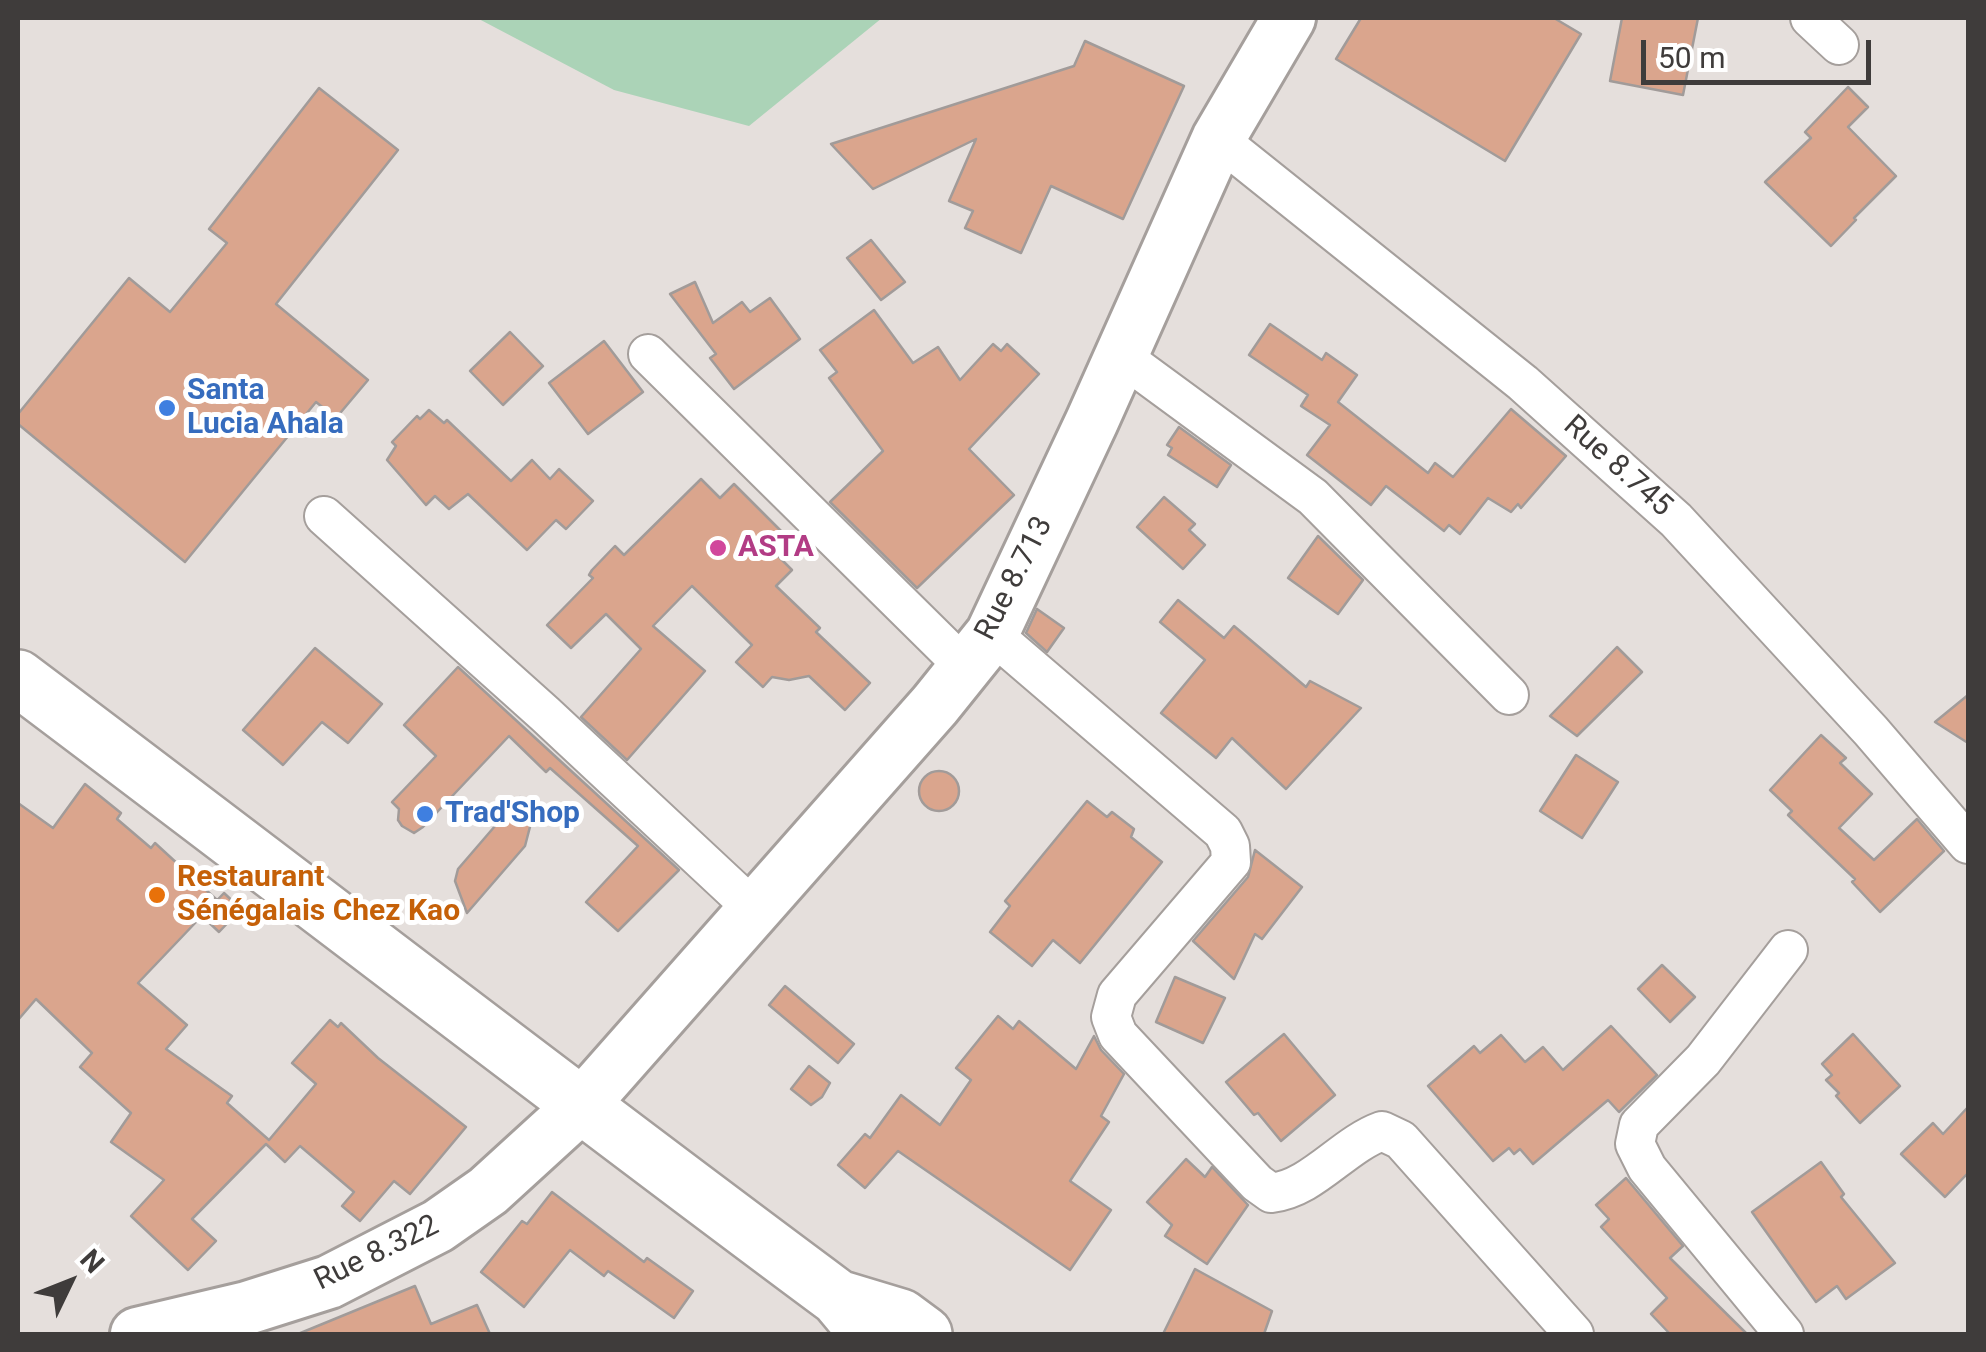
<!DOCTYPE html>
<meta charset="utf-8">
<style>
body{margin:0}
#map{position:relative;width:1986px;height:1352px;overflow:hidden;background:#e5dfdc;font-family:Roboto,sans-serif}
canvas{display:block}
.frame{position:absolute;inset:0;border:20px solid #3f3c3b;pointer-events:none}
.north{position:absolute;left:20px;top:1232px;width:100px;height:100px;-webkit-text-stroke:8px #fff;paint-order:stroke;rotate:47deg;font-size:28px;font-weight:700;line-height:40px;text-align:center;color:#3f3c3b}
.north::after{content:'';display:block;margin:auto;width:35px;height:45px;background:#3f3c3b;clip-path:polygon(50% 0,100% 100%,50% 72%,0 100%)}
.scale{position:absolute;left:1641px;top:40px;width:230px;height:45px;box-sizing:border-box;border:5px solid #3f3c3b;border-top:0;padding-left:12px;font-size:30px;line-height:35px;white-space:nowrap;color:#3f3c3b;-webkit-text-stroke:8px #fff;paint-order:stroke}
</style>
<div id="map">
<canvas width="1986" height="1352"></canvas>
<div class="frame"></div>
<div class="north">N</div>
<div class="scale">50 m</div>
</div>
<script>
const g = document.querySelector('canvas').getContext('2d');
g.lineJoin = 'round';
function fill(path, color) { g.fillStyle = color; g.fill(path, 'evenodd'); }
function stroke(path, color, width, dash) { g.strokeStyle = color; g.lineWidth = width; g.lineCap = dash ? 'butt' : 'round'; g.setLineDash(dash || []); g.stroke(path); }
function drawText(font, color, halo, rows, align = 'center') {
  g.font = font + ' Roboto,sans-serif'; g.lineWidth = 10; g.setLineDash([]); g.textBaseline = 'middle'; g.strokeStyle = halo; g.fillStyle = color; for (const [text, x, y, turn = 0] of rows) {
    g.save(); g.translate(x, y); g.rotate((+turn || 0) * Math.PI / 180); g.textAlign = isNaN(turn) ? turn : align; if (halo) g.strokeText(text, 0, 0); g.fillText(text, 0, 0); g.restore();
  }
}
fill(new Path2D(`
 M477 18H882L749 126 614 90Z`), '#abd3b7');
const building = new Path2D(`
 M1361 18H1554L1581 34 1505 161 1336 59Z
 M1622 18H1698L1683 95 1610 81Z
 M1085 41 1184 86 1123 219 1051 186 1021 253 965 228 973 211 949 201 976 139 873 189 831 144 1074 66Z
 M1848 87 1868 107 1848 127 1896 176 1854 218 1856 220 1831 246 1765 182 1811 138 1805 132Z
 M319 88 398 150 276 304 368 380 336 418 316 402 185 562 18 424V414L129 278 170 312 227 243 209 229Z
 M871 240 905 282 881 300 847 258Z
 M695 282 713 323 742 302 750 312 770 298 800 339 734 389 710 358 716 354 670 294Z
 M874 310 913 363 938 347 960 380 993 344 1001 351 1007 344 1039 374 969 449 1014 495 917 588 830 502 883 451 829 378 837 372 820 350Z
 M1270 324 1322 360 1326 353 1357 375 1338 402 1428 473 1435 463 1453 477 1511 409 1566 456 1521 508 1518 504 1511 512 1488 498 1460 534 1449 525 1444 531 1386 486 1371 505 1307 455 1330 425 1301 406 1308 395 1249 355Z
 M510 332 543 366 503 405 470 371Z
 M604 341 643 392 588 434 549 383Z
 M429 410 444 423 447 420 511 481 532 460 550 479 559 469 593 501 566 529 556 520 527 550 468 494 449 509 435 496 426 505 387 460 396 446 392 442 417 416 420 419Z
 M1179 427 1231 465 1217 487 1168 455 1172 448 1167 445Z
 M701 479 720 498 734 484 792 542 778 556 792 570 776 586 820 628 816 632 870 683 845 710 809 676 789 680 772 677 763 687 736 662 752 645 692 586 653 626 705 671 627 760 581 717 641 649 606 614 571 648 547 625 593 578 589 575 592 570 615 546 624 555Z
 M1164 497 1195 524 1189 530 1205 545 1183 569 1137 527Z
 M1318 536 1363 580 1338 614 1288 578Z
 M1178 600 1224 638 1234 626 1306 687 1310 681 1361 708 1286 789 1232 738 1216 758 1161 713 1205 660 1160 622Z
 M1037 609 1064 628 1047 652 1026 633Z
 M1617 647 1642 672 1577 736 1550 716Z
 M315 648 382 704 348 743 322 722 283 765 243 730Z
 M458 667 679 870 618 931 586 902 638 846 550 768 546 772 509 736 423 827 414 833 402 826 398 820 399 809 392 802 436 756 404 725Z
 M1968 695V743L1935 722Z
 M1821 735 1846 758 1840 763 1872 794 1839 828 1874 860 1917 819 1944 851 1880 912 1852 882 1855 879 1788 815 1792 811 1770 790Z
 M1576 755 1618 782 1582 838 1540 811Z
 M919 791a20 20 0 1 1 40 0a20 20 0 1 1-40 0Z
 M85 784 121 813 117 819 151 848 155 843 217 900 138 983 187 1025 166 1049 232 1096 227 1103 269 1140 316 1084 292 1063 330 1020 338 1027 341 1023 378 1058 466 1127 410 1194 394 1181 360 1221 342 1206 354 1192 300 1146 285 1162 266 1144 192 1219 216 1241 188 1270 131 1216 164 1180 111 1142 131 1113 80 1067 92 1053 36 999 18 1020V803L53 828Z
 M520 797 531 823 525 846 467 913 455 881 458 869Z
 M1087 801 1107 817 1112 812 1134 829 1131 837 1162 862 1080 963 1053 940 1032 966 990 932 1010 906 1005 901Z
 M1255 850 1302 887 1262 939 1255 934 1234 979 1193 941 1248 877Z
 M224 893 241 909 219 932 202 916Z
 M1662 965 1695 997 1670 1022 1638 989Z
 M1175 977 1225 998 1203 1043 1156 1022Z
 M785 986 854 1044 838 1063 769 1005Z
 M998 1016 1013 1029 1019 1021 1076 1069 1094 1036 1101 1050 1124 1074 1101 1116 1109 1122 1070 1181 1111 1210 1070 1270 898 1151 865 1188 838 1165 865 1134 870 1138 901 1095 940 1125 971 1080 956 1068Z
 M1611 1026 1657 1075 1619 1112 1608 1100 1533 1164 1520 1149 1514 1154 1509 1148 1493 1161 1428 1086 1474 1046 1480 1053 1501 1035 1525 1062 1543 1047 1563 1070Z
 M1284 1034 1335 1095 1281 1141 1258 1113 1254 1115 1226 1082Z
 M1853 1034 1900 1086 1860 1123 1836 1096 1839 1093 1826 1080 1832 1075 1822 1064Z
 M809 1066 830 1083 822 1097 811 1105 791 1089Z
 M1968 1107V1173L1945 1197 1901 1154 1933 1123 1943 1134Z
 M1186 1159 1205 1177 1212 1167 1248 1205 1207 1264 1165 1236 1172 1225 1147 1202Z
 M1821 1162 1844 1194 1841 1197 1895 1263 1846 1299 1837 1286 1816 1302 1752 1212Z
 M1626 1178 1683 1246 1670 1258 1747 1334H1670L1651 1314 1667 1298 1601 1227 1609 1219 1596 1205Z
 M552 1192 644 1262 647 1258 693 1291 674 1318 608 1271 604 1276 570 1250 524 1307 481 1272 522 1221 527 1224Z
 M1195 1269 1272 1311 1264 1334H1163Z
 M415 1286 431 1324 477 1305 490 1334H298Z`);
fill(building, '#daa58d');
stroke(building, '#a19b99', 2.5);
const minor = new Path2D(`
 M1810 18 1839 45
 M1218 139 1523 383 1676 520 1871 731 1968 844
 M648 354 965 667
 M1121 356 1313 497 1509 695
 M324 516 545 714 755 910
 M992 634 1223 832 1230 846 1231 862 1117 995 1111 1017 1118 1035 1257 1183 1271 1193C1312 1189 1343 1145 1382 1131L1401 1140 1574 1334
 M1784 1334 1647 1168 1635 1144 1639 1125 1703 1060 1788 950`);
const secondary = new Path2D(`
 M137 1334 247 1308 329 1282 438 1226 488 1191 580 1107 935 705 992 634 1092 421 1218 139 1289 18`);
const trunk = new Path2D(`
 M18 678C292 884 563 1094 838 1298L868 1334
 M838 1298 901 1317 924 1334`);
stroke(minor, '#a59f9c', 42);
stroke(secondary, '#a59f9c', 58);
stroke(trunk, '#a59f9c', 60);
stroke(minor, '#fff', 38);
stroke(secondary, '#fff', 52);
stroke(trunk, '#fff', 55);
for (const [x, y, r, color] of [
 [167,408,10,"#3f7fe0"],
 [718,548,10,"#d1479c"],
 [425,814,10,"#3f7fe0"],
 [157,895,10,"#e8710a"]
]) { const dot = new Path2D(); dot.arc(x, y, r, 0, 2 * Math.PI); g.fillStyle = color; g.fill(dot); stroke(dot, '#fff', 4); }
drawText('bold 30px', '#366cbe', '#fff', [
 ["Santa",187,391],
 ["Lucia Ahala",187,425],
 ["Trad'Shop",445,814]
], 'left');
drawText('30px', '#3f3c3b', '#fff', [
 ["Rue 8.745",1617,467,42],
 ["Rue 8.713",1015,579,-63],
 ["Rue 8.322",377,1254,-26]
]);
drawText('bold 30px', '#b23c85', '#fff', [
 ["ASTA",738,548]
], 'left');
drawText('bold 30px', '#c56008', '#fff', [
 ["Restaurant",177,878],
 ["Sénégalais Chez Kao",177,912]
], 'left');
</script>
